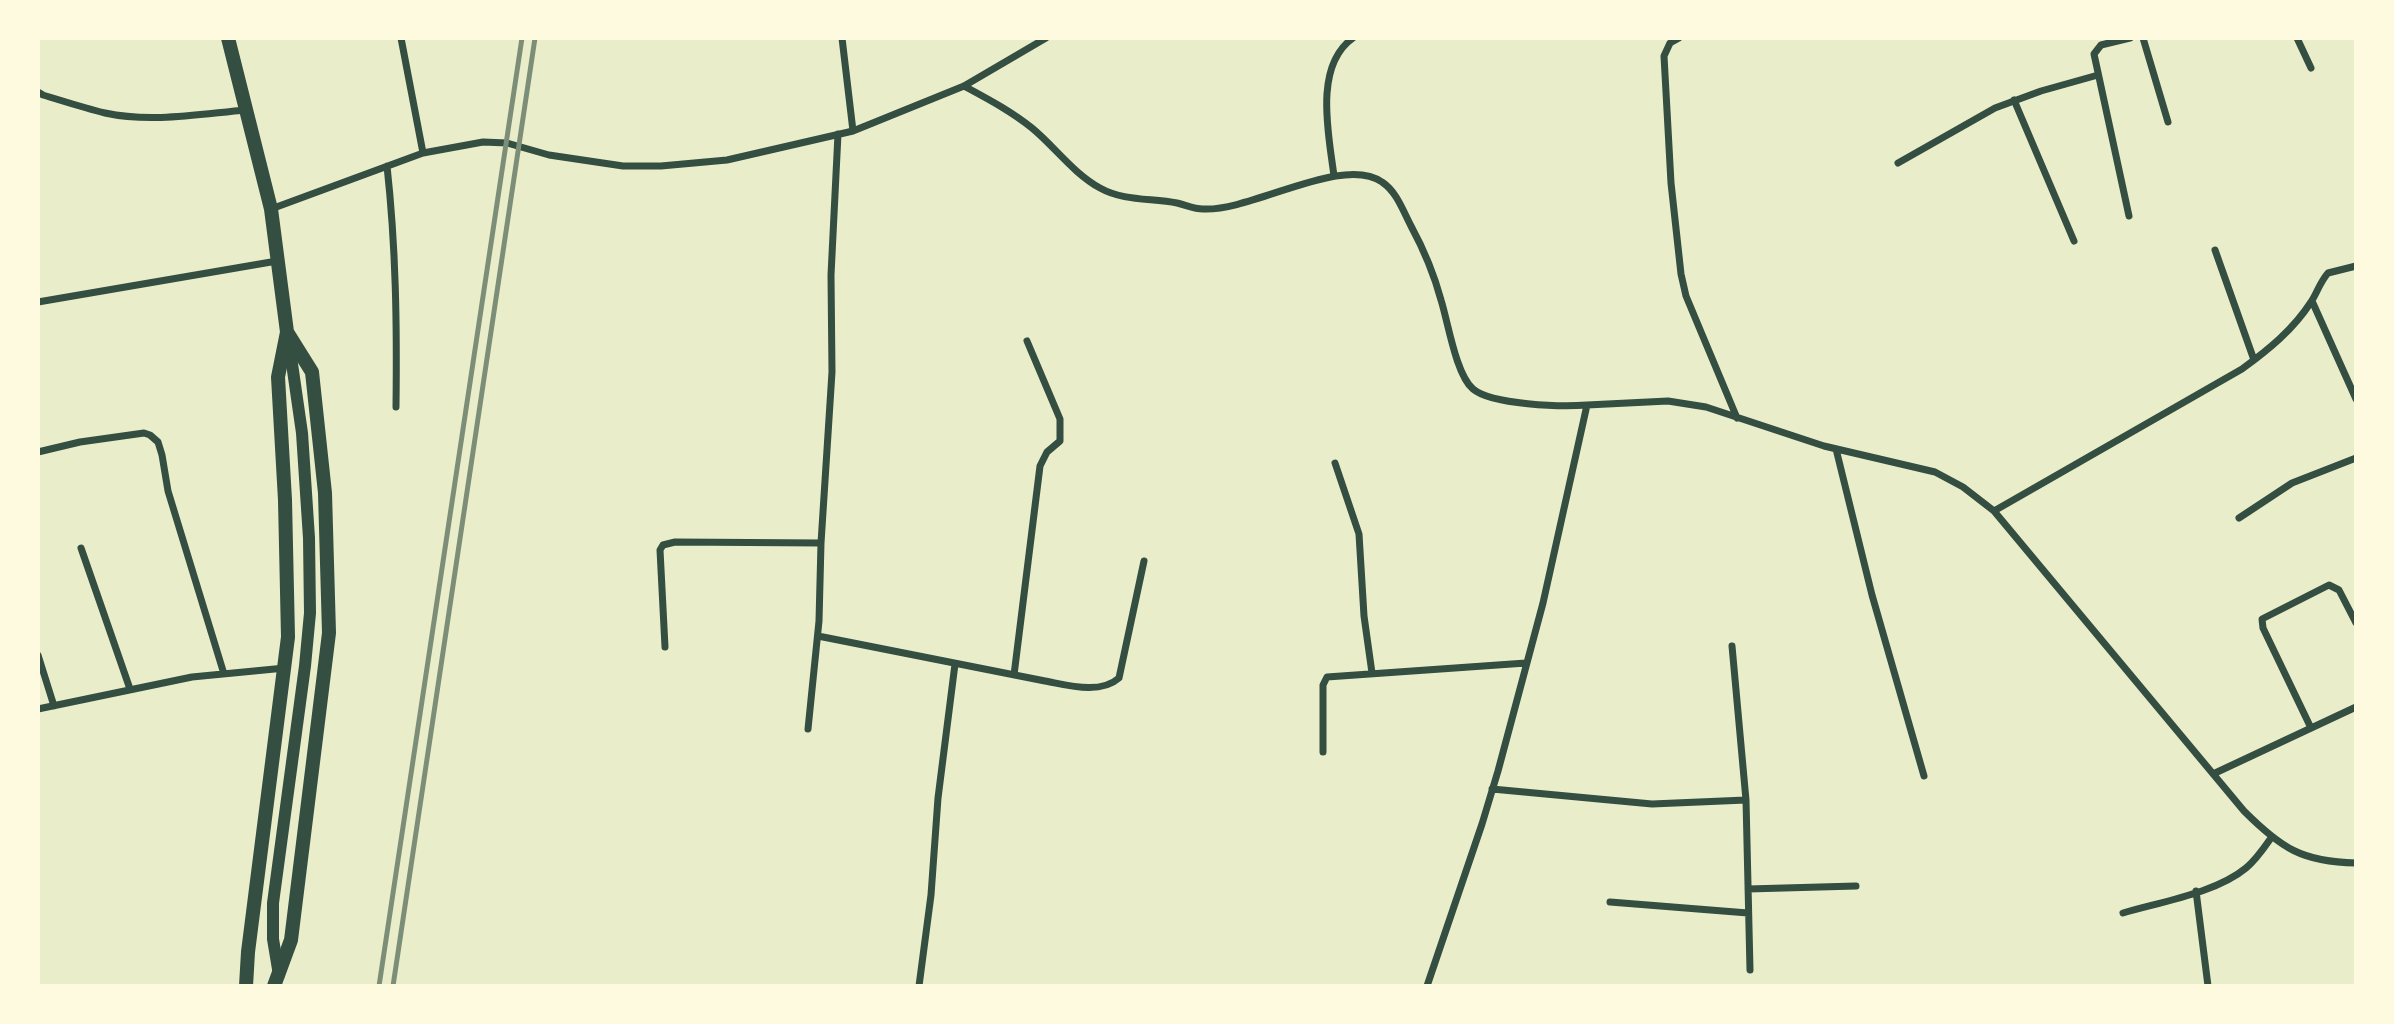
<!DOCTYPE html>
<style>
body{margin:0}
#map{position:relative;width:2394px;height:1024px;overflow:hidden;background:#e9edc9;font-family:"Asap Condensed",sans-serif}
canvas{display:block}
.frame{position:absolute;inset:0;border:40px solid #fefae0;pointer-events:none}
</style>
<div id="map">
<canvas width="2394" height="1024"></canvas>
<div class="frame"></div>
</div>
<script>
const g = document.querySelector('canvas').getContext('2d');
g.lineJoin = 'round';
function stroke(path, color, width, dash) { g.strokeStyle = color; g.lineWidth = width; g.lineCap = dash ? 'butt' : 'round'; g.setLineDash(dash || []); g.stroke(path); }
stroke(new Path2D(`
 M401 38 423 153
 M842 38 853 131
 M1679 38 1670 43 1664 56 1671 183 1681 274 1686 296 1737 418
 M2143 38 2168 122
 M2297 38 2311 68
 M964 86C988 99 1011 111 1032 128 1055 147 1073 173 1100 188 1123 201 1151 198 1177 203 1186 205 1194 209 1203 209 1251 212 1343 154 1382 182 1397 192 1403 211 1411 226 1424 250 1434 274 1441 300 1448 322 1456 375 1473 389 1492 405 1562 407 1587 405L1543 603 1498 771 1482 824 1427 986
 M38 92 43 95C63 101 84 108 105 113 151 123 200 114 246 110
 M2014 100 2074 241
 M1898 163 1995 108 2041 91 2098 75
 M387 166C396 248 397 325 396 407
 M1334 176C1329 136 1313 66 1353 38
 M271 209 423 153 483 142 507 143 549 155 623 166H661L727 160 853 131 964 86 1046 38
 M2129 216 2094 54 2101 45 2130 38
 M2215 250 2254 360
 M2312 301 2356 399
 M38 302 277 261
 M1587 405 1668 401 1706 407 1824 446 1935 472 1963 487 1994 511 2244 811C2281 848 2302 862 2356 863
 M1836 449 1872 595 1924 776
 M38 452 80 442 144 433 150 435 158 442 162 455 168 491 224 674
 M1335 463 1359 534 1364 616 1372 673
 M1994 511 2242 369C2268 350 2293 330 2311 302 2317 293 2320 282 2328 273L2356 266
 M2239 518 2292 483 2356 458
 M81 548 130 689
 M818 636 1045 681C1067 685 1100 695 1119 678L1144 561
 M1732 646 1746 800
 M665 647 660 550 663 545 675 542 821 543
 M38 655 54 706
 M1014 675 1040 466 1047 452 1060 441V419L1027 341
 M38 709 192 677 285 668
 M2311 728 2263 628 2262 619 2329 585 2339 590 2356 623
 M808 729 819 621 821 543 832 372 831 275 838 134
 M1323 752V685L1327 677 1526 663
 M2213 774 2356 707
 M1492 789 1652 804 1746 800 1750 970
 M1748 889 1856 886
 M2196 891 2208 986
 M1610 902 1748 913
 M2123 913C2160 902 2216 893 2246 868 2256 860 2264 848 2271 838
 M919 986 931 895 938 798 955 664`), '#344e41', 7);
stroke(new Path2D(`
 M279 975 273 939V903L305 666 310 613 309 538 302 433 288 336`), '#344e41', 12);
stroke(new Path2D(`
 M228 38 271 209 287 332 278 377 285 500 288 637 248 952 246 986
 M274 986 291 940 329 633 325 493 312 372 287 332`), '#344e41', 14);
stroke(new Path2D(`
 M379 986 522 38
 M393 986 535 38`), '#7c8e77', 5);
</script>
